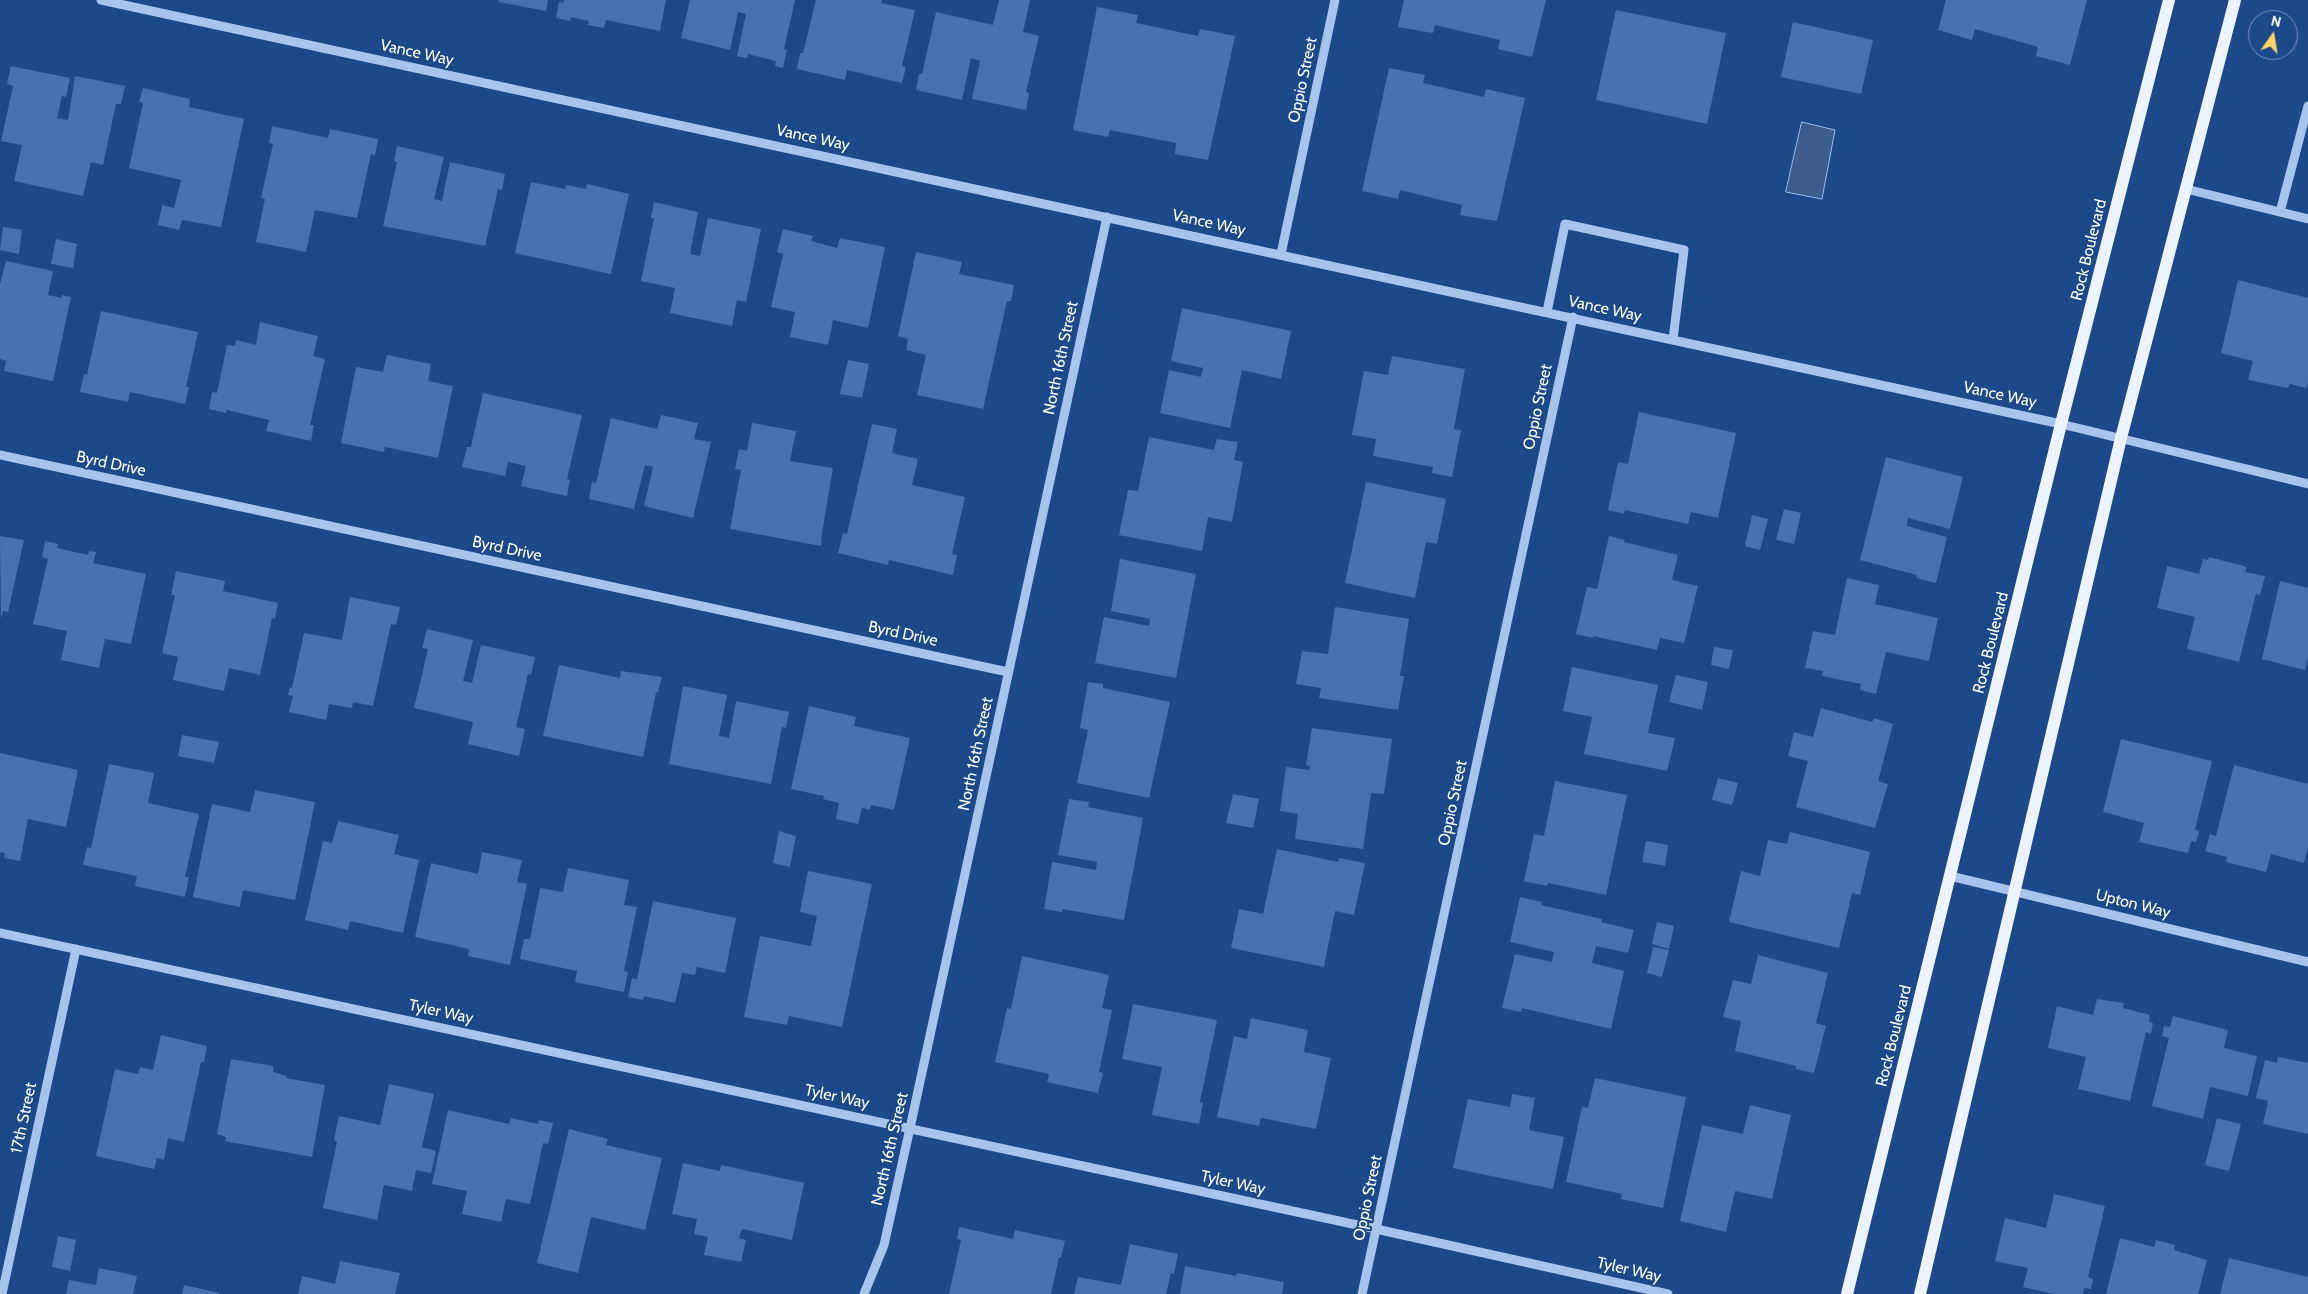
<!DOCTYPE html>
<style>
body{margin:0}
#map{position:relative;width:2308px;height:1294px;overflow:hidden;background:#1c498a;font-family:Cabin,sans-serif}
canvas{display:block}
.north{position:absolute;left:2248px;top:10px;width:50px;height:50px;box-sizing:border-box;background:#1c498a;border:1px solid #7792b9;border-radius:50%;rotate:13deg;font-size:14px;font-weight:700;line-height:20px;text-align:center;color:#fff}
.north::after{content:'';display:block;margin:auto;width:18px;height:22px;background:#fdd564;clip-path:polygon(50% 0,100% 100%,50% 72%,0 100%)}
</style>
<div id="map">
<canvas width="2308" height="1294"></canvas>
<div class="north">N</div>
</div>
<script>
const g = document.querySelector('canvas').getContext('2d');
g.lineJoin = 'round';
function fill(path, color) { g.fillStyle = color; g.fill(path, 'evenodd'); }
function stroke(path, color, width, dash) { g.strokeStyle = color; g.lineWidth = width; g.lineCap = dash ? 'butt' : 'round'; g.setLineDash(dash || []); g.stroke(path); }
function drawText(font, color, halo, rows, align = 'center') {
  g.font = font + ' Cabin,sans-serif'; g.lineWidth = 4; g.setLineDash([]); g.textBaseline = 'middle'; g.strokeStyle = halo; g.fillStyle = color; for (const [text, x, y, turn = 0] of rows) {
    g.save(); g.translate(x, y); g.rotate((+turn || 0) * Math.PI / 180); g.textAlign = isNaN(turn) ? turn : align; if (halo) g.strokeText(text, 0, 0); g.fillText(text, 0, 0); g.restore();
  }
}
const water = new Path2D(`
 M1802 122 1835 130 1822 199 1786 192Z`);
fill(water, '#3c5d8c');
stroke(water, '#99beee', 1);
fill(new Path2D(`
 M499 0H548L546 11 499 2Z
 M564 0H666L660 31 606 20 604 28 588 25 589 21 571 17 570 21 556 18 559 2 563 3Z
 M690 0H795L784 49 787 50 783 68 775 66 776 61 748 54 747 58 737 56 746 14 738 12 730 50 681 38Z
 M816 0H882L881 3 915 10 902 66 906 67 902 83 847 70 845 80 797 69 800 53H803Z
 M999 0H1030L1023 32 1039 36 1026 92 1029 93 1026 110 972 99 980 61 971 58 962 100 916 90 919 74H922L936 12 993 25Z
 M1404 0H1546L1532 57 1498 49 1500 40 1435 25 1433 33 1398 27Z
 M1946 0H2087L2070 65 2036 56 2038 47 1975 29 1972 40 1938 30Z
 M1097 7 1138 15 1136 23 1198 36 1200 29 1235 36 1208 160 1175 154 1176 143 1110 130 1108 137 1073 130Z
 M1616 10 1726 33 1707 124 1596 100Z
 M1793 22 1873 40 1861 94 1781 77Z
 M11 66 70 78 66 97 62 96 57 118 68 120 75 76 125 86 121 104H116L103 165 91 162 83 196 14 181 22 145 1 141 13 86 7 84Z
 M1389 68 1425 75 1423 83 1484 97 1486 89 1525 98 1497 221 1460 215 1462 205 1400 190 1398 199 1362 191Z
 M143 88 190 99 189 107 244 119 221 227 182 220 179 230 158 225 162 205 174 208 181 180 129 168 143 103 139 102Z
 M272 126 328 138 330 129 378 139 375 155 371 154 357 218 315 210 306 252 256 242 265 199 261 198 273 144 269 143Z
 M397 146 444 157 434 199 442 201 450 162 505 174 502 190 498 189 485 246 383 226 397 162 394 161Z
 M531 182 565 189 566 185 586 189 587 184 629 194 611 274 515 253Z
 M654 202 698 212 690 254 700 256 708 218 761 229 746 302 737 300 732 326 670 313 675 288 641 281 654 218H651Z
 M3 227 22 230 19 254 0 250Z
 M783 229 813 236 811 241 837 248 840 238 885 247 868 328 833 320 828 345 790 337 795 312 771 307 783 254 777 252Z
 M56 239 77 244 73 268 51 264Z
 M916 252 962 262 959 274 1014 285 1011 301H1007L983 409 917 395 926 355 906 350 908 339 898 336Z
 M6 261 53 271 48 295 62 298V295L71 297 53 381 4 371 6 361 0 359V284Z
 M2238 280 2308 298V382L2306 388 2290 384 2288 388 2248 380 2253 361 2221 353Z
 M1182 308 1291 331 1281 379 1242 370 1230 428 1160 413 1169 370 1201 377 1203 368 1171 361Z
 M101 311 198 332 186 387H189L185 404 130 392 128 402 80 392 84 374 87 375Z
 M260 322 318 336 313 356 325 359 310 425H314L311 441 266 431 269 420 227 410 226 413 209 409 212 392 217 393 227 345 235 346 236 340 256 345Z
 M387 355 431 364 428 381 453 386 438 458 385 447 384 452 341 443 356 367 383 372Z
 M1392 356 1465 369 1454 429 1461 430 1452 477 1432 473 1433 467 1373 456 1376 439 1352 435 1364 371 1388 375Z
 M848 360 869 364 862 398 840 394Z
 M483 393 582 415 567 479 570 480 567 496 521 486 526 466 508 462 505 476 462 467 467 447H471Z
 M1639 412 1736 433 1718 518 1691 512 1688 524 1625 510 1624 514 1608 510 1618 462 1628 464Z
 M661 415 698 423 694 439 711 442 693 518 644 506 653 467 645 465 634 509 589 499 592 482 596 483 611 418 657 429Z
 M752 423 796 431 790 461 833 468 822 533 821 546 730 529 741 470 735 469 739 449 747 451Z
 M872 424 897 429 892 453 918 459 912 485 965 497 952 554 957 555 953 575 889 560 888 565 838 553 843 533 847 534Z
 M1149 437 1214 450 1217 439 1238 442 1234 460 1243 462 1232 522 1208 517 1202 551 1119 535 1128 490 1138 491Z
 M1886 457 1963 477 1950 529 1908 518 1907 526 1947 537 1936 583 1916 578 1917 575 1860 560Z
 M1366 482 1446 499 1437 544 1426 542 1415 598 1345 583Z
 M1784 509 1801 513 1794 544 1776 540Z
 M1752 515 1768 519 1760 550 1745 546Z
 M0 536 24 540 8 612 3 611 1 619Z
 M1609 536 1625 540 1624 542 1678 555 1672 580 1698 586 1684 643 1660 638 1657 650 1593 636V638L1576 634 1587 587 1597 589Z
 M45 541 58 544 57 548 88 555 89 551 96 552 93 563 146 574 131 644 105 639 99 668 61 660 67 631 33 624 48 559 42 557Z
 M2209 557 2247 567 2245 572 2265 576 2260 595 2256 594 2239 662 2187 649 2195 617 2157 608 2167 566 2199 574 2203 559 2208 560Z
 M1120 559 1196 574 1176 678 1095 663 1104 617 1149 626 1150 619 1111 611Z
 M176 571 225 581 223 591 278 603 275 619 272 618 260 675 229 668 224 691 173 680 178 657 162 653 175 595H171Z
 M1847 578 1879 585 1875 604 1938 618 1929 661 1886 652 1876 694 1860 690 1861 684 1822 676 1823 671 1805 668 1813 631 1835 635Z
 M2280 581 2308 588V657L2305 670 2262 659Z
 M350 597 400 607 396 625 391 624 373 706 353 702 352 708 329 704 326 720 289 712 293 696 288 695 290 687 292 688 304 633 342 640Z
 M1335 607 1409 619 1400 676H1404L1398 710 1319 698 1321 688 1296 684 1302 651 1328 654Z
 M427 629 473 640 463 681 472 683 481 645 535 657 531 675 528 674 516 727 525 729 519 756 468 744 473 722 414 708 428 649 422 648Z
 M1714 647 1733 650 1729 669 1711 665Z
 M559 665 620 678 621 671 662 677 658 692H656L643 757 543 736Z
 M1572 667 1658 685 1648 733 1675 738 1667 771 1584 754 1592 717 1563 711Z
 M1676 675 1708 682 1702 710 1669 702Z
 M1088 682 1103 684V688L1170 702 1149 798 1077 783 1088 730 1080 728Z
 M683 686 727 695 719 736 729 738 736 701 789 712 786 728 782 727 771 784 669 764Z
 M809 706 856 717 854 726 910 738 894 810 871 805 870 810 862 808 858 824 836 819 839 803 823 799 824 796 791 789Z
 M1821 708 1872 722 1874 718 1893 724 1878 781 1888 784 1875 828 1796 807 1808 761 1788 756 1794 732 1813 737Z
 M1312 728 1392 739 1384 794 1371 793 1363 849 1295 839 1298 814 1280 811 1286 767 1310 770V766L1306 765Z
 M182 735 219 742 214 763 178 756Z
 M2121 739 2212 761 2195 830 2199 831 2196 842 2191 841 2188 853 2139 842 2144 823 2103 812Z
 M0 753 78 770 66 827 28 819 20 861 4 858 5 853 0 852Z
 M109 764 154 773 148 803 199 814 185 877H189L185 897 135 886 137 876 83 865 87 847 91 848Z
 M2234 765 2308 784V846L2304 863 2271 854 2266 872 2226 862 2227 857 2205 851 2210 834 2216 836Z
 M1718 778 1738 783 1732 805 1712 800Z
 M1555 781 1627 795 1606 895 1548 883 1547 886 1524 881 1534 834 1544 836Z
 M255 790 315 802 295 900 243 890 240 907 193 897 212 804 250 812Z
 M1233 794 1259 799 1253 828 1226 823Z
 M1069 799 1089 802 1088 807 1143 818 1124 920 1062 909V912L1044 909 1052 862 1096 870 1097 862 1058 855Z
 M338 821 399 835 394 854 419 860 403 933 350 921 348 930 305 920 323 841 332 843Z
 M779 831 796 836 790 867 773 863Z
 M1790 832 1870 852 1860 895 1852 893 1839 948 1729 922 1741 871 1760 876 1768 840 1787 844Z
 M1646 841 1668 845 1665 866 1642 862Z
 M1277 849 1338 862 1339 858 1365 863 1354 915 1335 911 1324 967 1231 948 1239 909 1263 914Z
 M482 852 522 860 517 882 527 884 510 965 468 956 469 949 415 937 431 863 478 874Z
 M568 868 629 880 624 905 637 907 624 971 628 972 624 992 575 982 577 971 520 959 524 939H530L540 888 563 892Z
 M808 871 872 884 842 1027 789 1016 787 1025 744 1017 760 936 811 946 817 916 800 912Z
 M1520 897 1542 902 1541 905 1602 919 1601 922 1634 930 1628 953 1596 946 1592 963 1624 971 1611 1029 1522 1008 1521 1012 1502 1008 1515 954 1552 962 1554 952 1510 942Z
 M653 901 736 918 725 973 697 967 695 975 682 973 675 1003 644 996 643 1000 628 997 632 978 637 979Z
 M1657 922 1674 926 1669 949 1652 944Z
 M1653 947 1669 950 1662 977 1647 973Z
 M1758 955 1828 973 1816 1023 1826 1026 1814 1073 1796 1069V1066L1735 1051 1741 1021 1723 1017 1733 980 1751 984Z
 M1022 956 1109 975 1102 1008 1112 1010 1099 1072 1103 1073 1098 1093 1047 1082 1049 1074 995 1062 1007 1008 1011 1009Z
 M2097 999 2124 1003 2123 1008 2150 1015 2149 1022 2153 1023 2151 1034 2146 1032 2130 1101 2078 1089 2086 1057 2048 1048 2057 1006 2093 1015Z
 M1133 1004 1217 1020 1200 1102 1203 1103 1199 1124 1152 1115 1162 1067 1122 1059Z
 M2173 1016 2228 1030 2224 1048 2257 1056 2248 1096 2210 1087 2203 1119 2152 1106 2169 1038 2162 1036 2164 1026 2170 1027Z
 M1251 1018 1308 1030 1304 1052 1331 1058 1316 1129 1261 1118 1259 1126 1217 1117 1234 1036 1247 1039Z
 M161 1035 207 1046 204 1062H201L184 1142 168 1138 164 1160 157 1158 154 1169 96 1156 115 1069 138 1074 140 1067 153 1070Z
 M2278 1057 2308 1063V1134L2263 1124 2268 1101 2256 1098 2265 1060 2277 1063Z
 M231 1059 273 1066V1072L287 1076 286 1078 325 1085 312 1157 225 1141 226 1137 217 1134Z
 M1595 1078 1686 1097 1663 1208 1621 1199 1622 1194 1566 1182 1582 1107 1588 1108Z
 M389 1084 434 1094 422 1147 436 1151 431 1173 416 1170 412 1191 384 1185 377 1220 323 1208 337 1142 334 1140 339 1116 380 1125Z
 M1512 1094 1535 1098 1529 1130 1564 1137 1553 1189 1453 1168 1468 1099 1510 1107Z
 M1750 1105 1791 1115 1772 1199 1735 1191 1726 1232 1680 1221 1702 1125 1743 1134Z
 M448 1110 509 1124 511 1118 538 1124 539 1120 553 1123 548 1144 543 1143 530 1204 506 1199 501 1222 477 1217 462 1214 467 1191 432 1184Z
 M2217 1118 2241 1124 2229 1171 2205 1165Z
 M569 1129 608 1139 606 1145 662 1158 645 1230 591 1217 578 1273 537 1263Z
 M683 1163 720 1171 721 1165 804 1183 792 1240 742 1229 739 1238 746 1240 741 1262 704 1255 708 1237 694 1234 697 1219 672 1214Z
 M2054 1194 2105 1206 2088 1277 2093 1279 2091 1289 2084 1288 2083 1294H2054L2023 1287 2028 1268 1995 1261 2005 1218 2046 1228Z
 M959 1227 1013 1239 1015 1230 1065 1241 1061 1258 1059 1257 1051 1294H949L961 1240 957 1239Z
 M58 1236 76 1240 70 1271 52 1267Z
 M2120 1238 2154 1247 2156 1240 2159 1241 2175 1245 2174 1250 2207 1260 2198 1294H2106Z
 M1130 1244 1178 1254 1174 1274 1171 1273 1166 1294H1074L1078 1277 1121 1285Z
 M2229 1258 2308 1277V1294H2220Z
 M340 1261 400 1273 395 1294H298L302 1276 335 1284Z
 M1185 1266 1236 1276 1237 1273 1284 1282 1282 1294H1180Z
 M99 1268 137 1276 133 1294H66L69 1280 96 1285Z
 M184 1285 219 1293V1294H182Z`), '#4472b2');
stroke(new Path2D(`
 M101 0 2061 424 2308 484
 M2186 189 2308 219
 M2280 212 2308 106
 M1281 254 1335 0
 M1547 312 1565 224 1684 250 1673 339
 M0 455 1008 672
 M1950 876 2308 962
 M0 933 1376 1229 1668 1294
 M2 1294 76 949
 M864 1294 884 1245 910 1128 1107 217
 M1362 1294 1573 317`), '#a6c4ec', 9);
stroke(new Path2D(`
 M1847 1294 2061 424 2169 0
 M1920 1294 2121 438 2235 0`), '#ecf3ff', 12);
drawText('16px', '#fff', '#1c498a', [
 ["Vance Way",417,53,12],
 ["Oppio Street",1303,80,-78],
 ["Vance Way",813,138,12],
 ["Vance Way",1209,223,12],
 ["Rock Boulevard",2089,250,-76],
 ["Vance Way",1605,309,12],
 ["North 16th Street",1061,358,-78],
 ["Vance Way",2000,395,12],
 ["Oppio Street",1538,407,-78],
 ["Byrd Drive",111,464,12],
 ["Byrd Drive",507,549,12],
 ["Byrd Drive",903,634,12],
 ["Rock Boulevard",1991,643,-76],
 ["North 16th Street",976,754,-78],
 ["Oppio Street",1453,803,-78],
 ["Upton Way",2133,904,14],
 ["Tyler Way",441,1012,12],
 ["Rock Boulevard",1894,1036,-76],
 ["Tyler Way",837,1097,12],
 ["17th Street",24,1118,-78],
 ["North 16th Street",890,1149,-77],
 ["Tyler Way",1233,1183,12],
 ["Oppio Street",1368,1198,-78],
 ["Tyler Way",1629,1270,13]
]);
</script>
